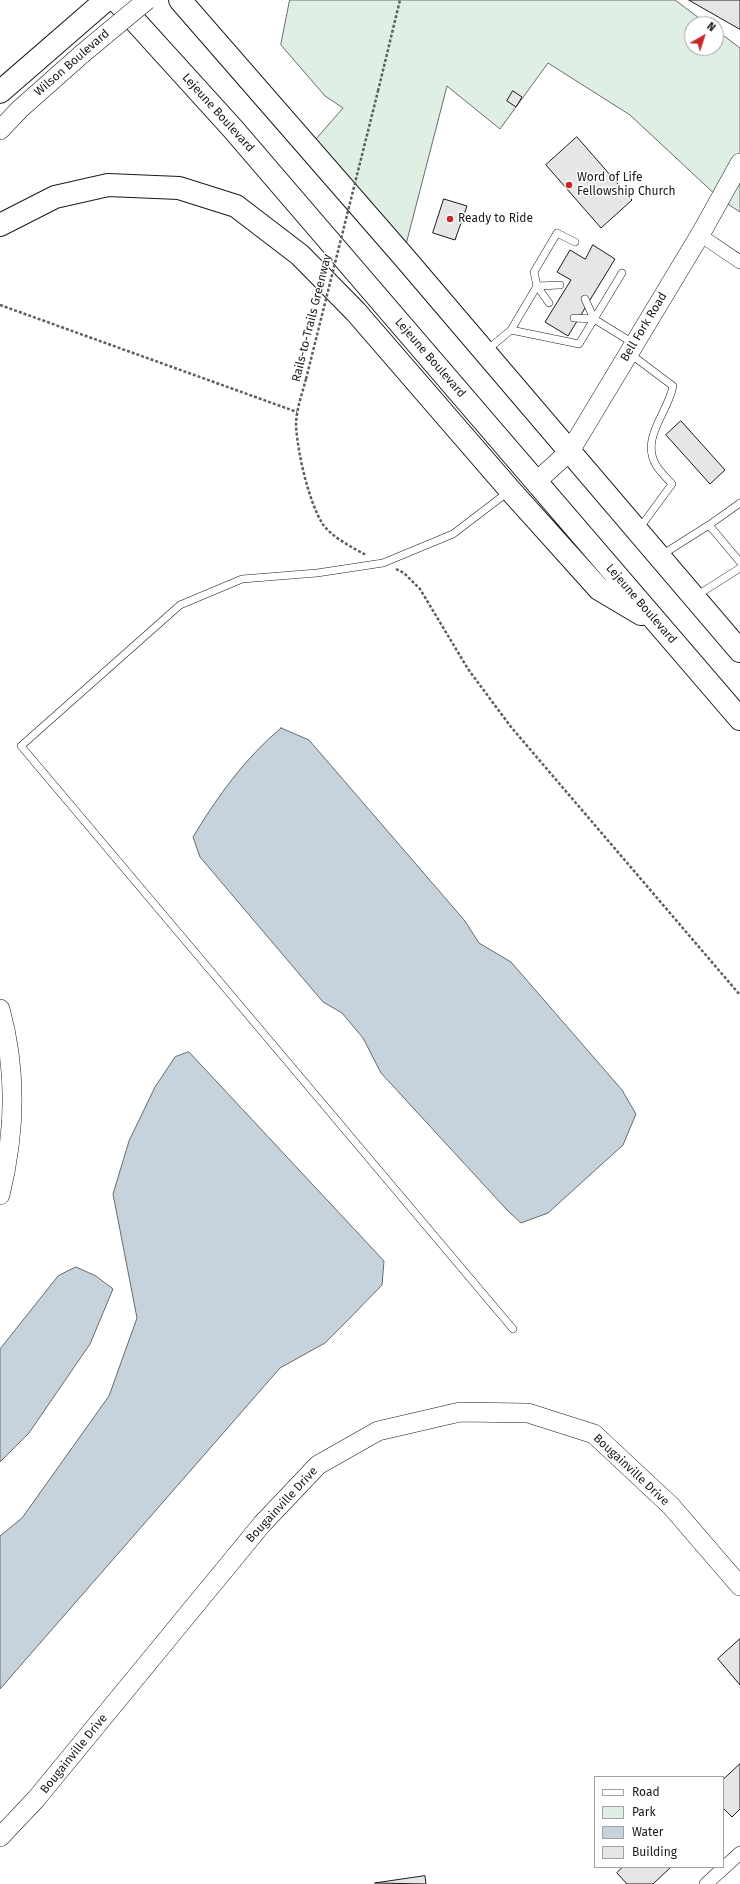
<!DOCTYPE html>
<style>
body{margin:0}
#map{position:relative;width:740px;height:1884px;overflow:hidden;background:#fff;font-family:"Fira Sans",sans-serif}
canvas{display:block}
.legend{position:absolute;left:594px;top:1776px;width:130px;height:92px;box-sizing:border-box;background:#fff;border:1px solid #a3a3a3;margin:0;padding:5px 7px;list-style:none;font-size:12px;color:#1a1a1a}
.legend li{display:flex;align-items:center;gap:8px;height:20px}
.legend b{width:20px;border:1px solid #a3a3a3}
.north{position:absolute;left:684px;top:16px;width:40px;height:40px;box-sizing:border-box;background:#fff;border:1px solid #a3a3a3;border-radius:50%;rotate:39deg;font-size:11px;font-weight:700;line-height:16px;text-align:center;color:#1a1a1a}
.north::after{content:'';display:block;margin:auto;width:14px;height:18px;background:#c62828;clip-path:polygon(50% 0,100% 100%,50% 72%,0 100%)}
</style>
<div id="map">
<canvas width="740" height="1884"></canvas>
<ul class="legend">
<li><b style="height:5px;background:#fff"></b>Road</li>
<li><b style="height:11px;background:#e0efe3"></b>Park</li>
<li><b style="height:11px;background:#c6d2dc"></b>Water</li>
<li><b style="height:11px;background:#e6e6e6"></b>Building</li>
</ul>
<div class="north">N</div>
</div>
<script>
const g = document.querySelector('canvas').getContext('2d');
g.lineJoin = 'round';
function fill(path, color) { g.fillStyle = color; g.fill(path, 'evenodd'); }
function stroke(path, color, width, dash) { g.strokeStyle = color; g.lineWidth = width; g.lineCap = dash ? 'butt' : 'round'; g.setLineDash(dash || []); g.stroke(path); }
function drawText(font, color, halo, rows, align = 'center') {
  g.font = font + ' "Fira Sans",sans-serif'; g.lineWidth = 3; g.setLineDash([]); g.textBaseline = 'middle'; g.strokeStyle = halo; g.fillStyle = color; for (const [text, x, y, turn = 0] of rows) {
    g.save(); g.translate(x, y); g.rotate((+turn || 0) * Math.PI / 180); g.textAlign = isNaN(turn) ? turn : align; if (halo) g.strokeText(text, 0, 0); g.fillText(text, 0, 0); g.restore();
  }
}
const green = new Path2D(`
 M290 0H675L707 24H692V48H716V30L740 48V212L720 199 630 115 548 63 500 129 447 86 403 256 309 147 343 108 325 96 281 45Z`);
fill(green, '#e0efe3');
stroke(green, '#6a6a6a', 1);
const water = new Path2D(`
 M281 728 309 740 465 921 479 943 511 962 622 1090 636 1114 623 1145 548 1213 521 1223 507 1210 381 1073 363 1038 342 1013 323 1002 200 857 193 837C217 797 245 758 281 728Z
 M189 1052 384 1261 382 1285 349 1319 325 1343 280 1368 0 1689V1536L22 1518 109 1396 137 1318 113 1194 129 1141 155 1087 175 1057Z
 M76 1267 96 1276 113 1289 90 1344 29 1433 0 1462V1349L58 1276Z`);
fill(water, '#c6d2dc');
stroke(water, '#6a6a6a', 1);
const building = new Path2D(`
 M689 0H740V29Z
 M513 91 522 97 516 107 507 101Z
 M577 137 632 200 601 228 546 165Z
 M444 199 467 206 455 240 433 233Z
 M593 245 615 259 568 336 545 322 571 280 557 272 570 250 585 259Z
 M681 421 725 470 710 484 666 435Z
 M740 1639V1685L718 1659Z
 M740 1764V1809L732 1817 723 1808V1780Z
 M623 1867H671L653 1884H627L617 1873Z
 M425 1876 426 1884 375 1883Z`);
fill(building, '#e6e6e6');
stroke(building, '#1a1a1a', 1);
const lane = new Path2D(`
 M549 303 537 286 560 285
 M574 318 594 319 585 299
 M594 319 633 343
 M511 330 579 344 622 273
 M486 351 511 330 537 286 534 272 557 233 575 242
 M629 353 673 386C669 411 640 438 656 465 660 472 667 478 672 484L639 529
 M508 492 453 534 383 563 317 573 242 579 180 605 21 746 513 1329
 M709 525 740 503
 M660 556 709 525 740 562
 M696 596 740 568`);
const street = new Path2D(`
 M700 235 740 262
 M706 1884 740 1853`);
const secondary = new Path2D(`
 M0 130 20 109 82 54
 M536 482 570 451 700 235 740 163
 M0 1009C17 1070 15 1134 0 1195
 M0 1837 36 1799 262 1524 318 1465 378 1431 460 1412 528 1413 594 1434 671 1506 740 1586`);
const highway = new Path2D(`
 M116 0 233 129 740 719
 M180 0 403 256 740 651
 M0 92 106 0
 M0 225 55 197 108 185 179 188 236 206 300 255 356 312 510 490 599 589 641 614`);
stroke(lane, '#1a1a1a', 8);
stroke(street, '#1a1a1a', 14);
stroke(secondary, '#1a1a1a', 20);
stroke(highway, '#1a1a1a', 24);
stroke(new Path2D(`
 M378 91 400 0
 M0 305 297 412
 M306 379C302 394 296 410 296 426 298 454 308 499 322 523 330 536 353 548 366 555
 M396 569 404 573 420 589 468 669 511 727 740 995`), '#5f5f5f', 2.5, [3, 2]);
stroke(lane, '#fff', 7);
stroke(street, '#fff', 13);
stroke(secondary, '#fff', 19);
stroke(highway, '#fff', 22);
const secondaryBridge = new Path2D(`
 M82 54 147 0`);
stroke(secondaryBridge, '#1a1a1a', 20, []);
stroke(new Path2D(`
 M306 379 378 91`), '#5f5f5f', 2.5, [3, 2]);
stroke(secondaryBridge, '#fff', 19);
for (const [x, y, r, color] of [
 [569,185,4,"#c62828"],
 [450,219,4,"#c62828"]
]) { const dot = new Path2D(); dot.arc(x, y, r, 0, 2 * Math.PI); g.fillStyle = color; g.fill(dot); stroke(dot, '#fff', 1.5); }
drawText('12px', '#1a1a1a', '#fff', [
 ["Wilson Boulevard",72,63,-41],
 ["Lejeune Boulevard",218,113,48],
 ["Rails-to-Trails Greenway",312,318,-76],
 ["Bell Fork Road",644,327,-59],
 ["Lejeune Boulevard",430,358,49],
 ["Lejeune Boulevard",641,604,49],
 ["Bougainville Drive",631,1470,43],
 ["Bougainville Drive",282,1505,-47],
 ["Bougainville Drive",74,1754,-51]
]);
drawText('12px', '#1a1a1a', '#fff', [
 ["Word of Life",577,178],
 ["Fellowship Church",577,192],
 ["Ready to Ride",458,219]
], 'left');
</script>
